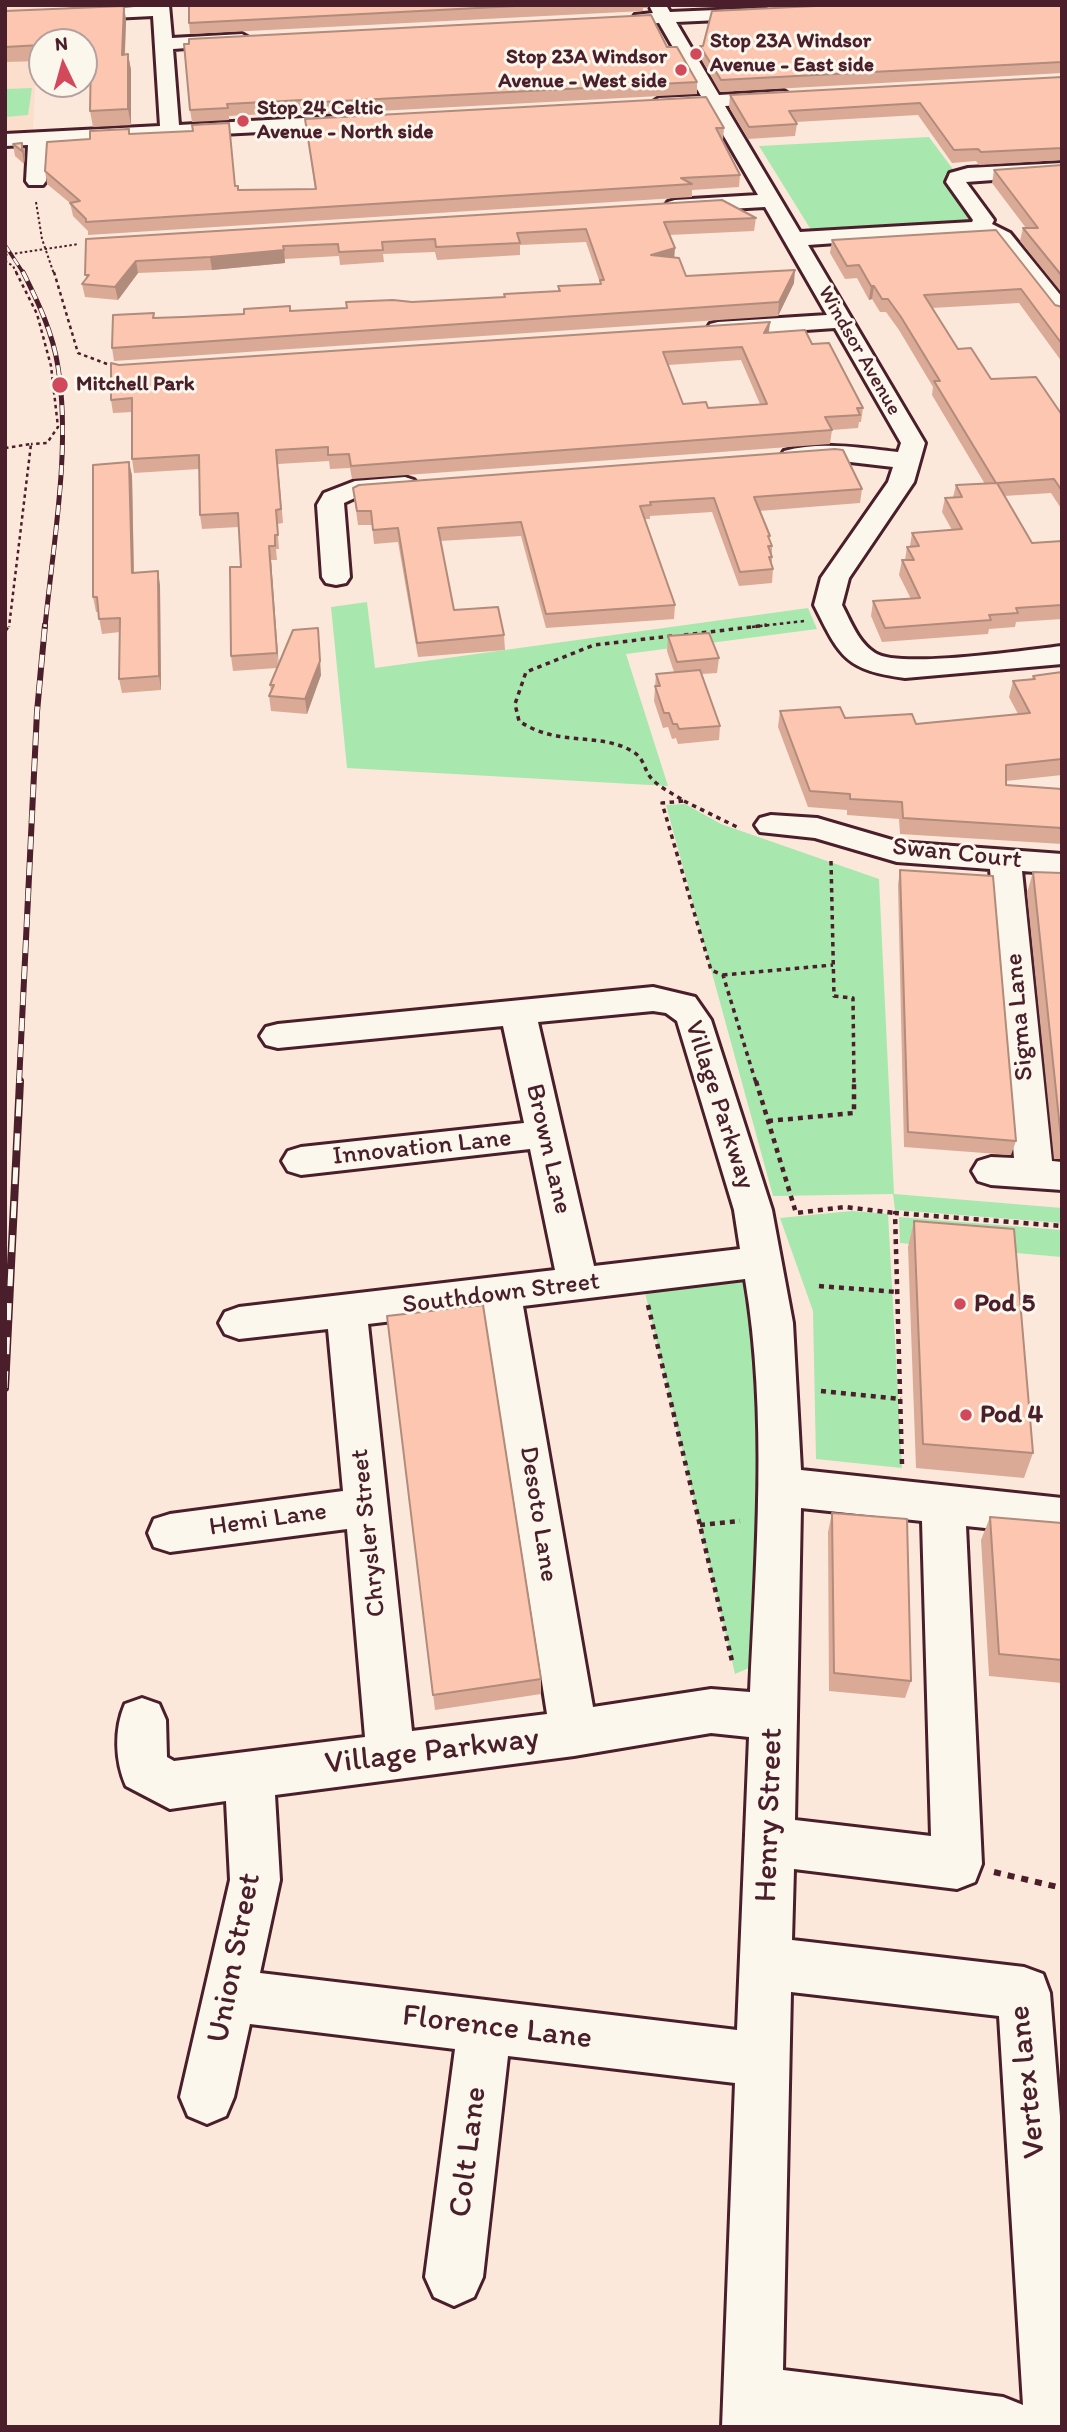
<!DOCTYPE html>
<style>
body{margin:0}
#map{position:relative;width:1067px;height:2432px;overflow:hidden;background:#fce8da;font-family:Itim,sans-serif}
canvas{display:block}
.frame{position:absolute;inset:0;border:7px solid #4a1f2b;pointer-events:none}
.north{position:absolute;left:28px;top:28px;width:70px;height:70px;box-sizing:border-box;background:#fbf7ec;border:2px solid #b4a19f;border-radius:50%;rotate:355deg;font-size:19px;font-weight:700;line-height:28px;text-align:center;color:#4a1f2b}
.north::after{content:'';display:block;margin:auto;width:24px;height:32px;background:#d1495b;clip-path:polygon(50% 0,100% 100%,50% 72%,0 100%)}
</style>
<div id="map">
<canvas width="1067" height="2432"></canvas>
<div class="frame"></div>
<div class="north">N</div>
</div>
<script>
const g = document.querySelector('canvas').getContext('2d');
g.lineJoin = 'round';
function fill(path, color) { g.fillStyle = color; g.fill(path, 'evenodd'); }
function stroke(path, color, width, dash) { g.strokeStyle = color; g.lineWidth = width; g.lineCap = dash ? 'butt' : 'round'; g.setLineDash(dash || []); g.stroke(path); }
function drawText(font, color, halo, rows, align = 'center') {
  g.font = font + ' Itim,sans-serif'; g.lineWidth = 6; g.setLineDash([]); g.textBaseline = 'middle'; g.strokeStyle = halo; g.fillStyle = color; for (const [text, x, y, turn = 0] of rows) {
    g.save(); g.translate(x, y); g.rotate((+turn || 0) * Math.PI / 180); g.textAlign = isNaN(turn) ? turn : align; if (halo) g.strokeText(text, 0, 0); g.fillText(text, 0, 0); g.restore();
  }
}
fill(new Path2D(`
 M5 5H39L33 134 5 135Z`), '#fcdecd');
fill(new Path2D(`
 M32 88 28 115 5 117V89Z
 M929 137 955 172 973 218 970 221 813 233 759 146Z
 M367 602 375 668 808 608 817 629 626 654 668 786 347 768 331 607Z
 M685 804 721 824 879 879 894 1194 1062 1208V1223L895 1210 893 1194 773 1196 666 805Z
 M852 1211 888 1214 902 1468 816 1459 813 1311 780 1218Z
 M899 1217 1062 1230V1257L900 1243Z
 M728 1279 746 1281 763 1294 756 1665 735 1674 644 1288Z`), '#a8e7ae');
const minor = new Path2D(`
 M169 5 172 38 242 34 251 39 242 44 173 49 179 125 357 115 366 121 357 127 47 143 46 181 43 185H29L26 181 28 145 5 146V134L160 126 153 16 72 20 66 19 63 15 66 11Z
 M649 5H666L670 12 763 8 771 13 763 18 676 22 719 95 784 91 793 97 784 103 725 106 800 232 972 222 973 220 946 182 950 173 968 168 1062 163V175L966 182 994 220 992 224 1010 233 1062 297V319L1054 317 996 241 977 233 808 245 925 443 914 482 849 578 842 605C851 622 858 642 875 653 899 669 1027 650 1062 646V664L905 678C845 670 840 657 814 605L821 578 888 482 893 467 833 460 793 463 784 461 781 456 784 451C821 441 860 448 898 452L901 443 835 328 718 336 710 334 707 329 710 324 718 322 827 315 765 207 675 212 668 210 665 206 668 202 675 200 758 195 707 107 659 110 650 104 659 98 701 96 659 23 641 24 632 19 635 15 653 13Z
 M405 477 414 480 418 485 414 490 359 496 344 503 350 577 346 583 336 585 326 583 322 577 317 505 324 493 355 481Z
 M771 815 817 818 899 842 1062 854V874L1022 871 1052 1161 1062 1162V1190L991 1185 978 1181 972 1171 978 1161 991 1157 1014 1158 990 869 897 862 815 838 760 832 755 825 760 818Z
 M653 987 695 997 711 1020 772 1210 793 1323 801 1470 1062 1498V1536L966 1526 982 1864 975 1882 957 1889 794 1869 792 1940 1024 1967 1043 1974 1050 1993 1062 2141V2427H722L735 2083 508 2056 483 2277 474 2297 454 2306 434 2297 425 2277 455 2049 250 2024 234 2097 226 2116 207 2124 188 2116 180 2097 230 1880 226 1801 170 1809 126 1786C115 1761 114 1729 125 1704L142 1698 159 1704 166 1720 167 1757 174 1761 365 1737 347 1529 170 1552 154 1547 148 1533 154 1519 170 1514 343 1491 328 1329 239 1339 225 1334 219 1323 225 1312 239 1307 555 1270 530 1149 301 1175 288 1171 282 1161 288 1151 301 1147 524 1123 503 1026 278 1048 266 1045 260 1036 266 1027 278 1024ZM653 1011 666 1013 677 1021 734 1210 740 1249 594 1266 538 1022ZM745 1279C768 1414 756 1557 750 1692L711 1689 593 1707 523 1306ZM484 1310 547 1714 412 1731 368 1324ZM801 1508 922 1521 931 1836 795 1820ZM711 1733 749 1737 737 2030 260 1973 280 1880 275 1795 574 1756ZM791 1992 999 2016 1023 2405 1003 2397 783 2370Z`);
stroke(minor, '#4a1f2b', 6);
stroke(new Path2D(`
 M36 202 42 239 54 274
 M5 255 79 244
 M5 261 13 266 17 274`), '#4a1f2b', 2, [2.5, 2.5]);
stroke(new Path2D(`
 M16 272 37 314 51 366 58 427 47 443 31 444
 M54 272 78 353 115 367
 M5 448 31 444 9 627
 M752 627 804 621`), '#4a1f2b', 2.5, [3.5, 3.5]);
stroke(new Path2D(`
 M5 631 9 625
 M684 635 767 625
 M672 636 594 645 526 672 515 704 519 721C558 747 596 732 630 750 646 758 643 770 652 779 660 788 674 794 684 801L662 803 711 970 723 975 756 1083
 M684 801 737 827
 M831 861 834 996 853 998 854 1083
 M723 975 833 965`), '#4a1f2b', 3.5, [4.5, 4.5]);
stroke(new Path2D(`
 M756 1081 796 1213 845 1207 895 1213
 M768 1121 854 1113V1081
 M819 1286 897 1292
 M648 1305 732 1661
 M821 1391 901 1399
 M902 1464 895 1213 1062 1226
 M700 1525 740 1521`), '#4a1f2b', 4.5, [5, 5]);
stroke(new Path2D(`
 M994 1872 1062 1888`), '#4a1f2b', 6, [7, 7]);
fill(minor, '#fbf7ec');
const railFar3 = new Path2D(`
 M5 245 24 274`);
const railFar2 = new Path2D(`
 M23 272C38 302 53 333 58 367 71 449 53 544 45 627`);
const railFar1 = new Path2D(`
 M19 1083 37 712 45 625`);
const rail = new Path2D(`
 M5 1388 20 1081`);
stroke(railFar3, '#4a1f2b', 3.5);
stroke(railFar2, '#4a1f2b', 5);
stroke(railFar1, '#4a1f2b', 6);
stroke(rail, '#4a1f2b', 8);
stroke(railFar3, '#fbf7ec', 2.5, [8]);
stroke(railFar2, '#fbf7ec', 3.5, [10]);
stroke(railFar1, '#fbf7ec', 4.5, [13]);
stroke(rail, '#fbf7ec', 5, [17]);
fill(new Path2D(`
 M189 5H648V8H643V11L190 34 189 23Z
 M669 5H703L670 7Z
 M716 5H751L716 7Z
 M1062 5V73L720 92 700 57V46Z
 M124 6 126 21 125 55 128 54 131 70V125L93 127 90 111 91 72H84V42H42V70L40 61 5 62V11Z
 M667 47 697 82V94L304 115V112L229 116V120L192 122 190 110Z
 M1062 77V160L979 165 976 161 952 163 918 115 796 122 797 124 795 136 748 139 729 107 730 95Z
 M305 119 724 128 723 140H722L740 175 739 187 692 190V197L88 235V231L73 216 70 203 47 184 45 171 90 139 130 134 235 186 238 190 315 189Z
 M22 143 25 155 24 164 15 156 13 144Z
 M1062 165V293L1020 241 1023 228H1026L992 183 994 170Z
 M756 218 754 231 669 235 674 258 686 276 794 283 778 316 114 361 112 348 154 318 183 317 347 308 412 302 504 297 558 292V286L600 284V283L586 242 520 245V255L437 260 435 252 383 254 384 262 340 265 339 256 285 259V263L212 270 138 273 118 300 85 297 82 284 86 280V239Z
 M996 230 1055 305 1062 307V362L1019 303 932 308 958 349 991 379 1062 415V510L1051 493 1004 496 1032 543 1062 541V619L1016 622 1015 627 989 629 988 634 882 642 871 616 873 601 911 599 899 575 902 560H905L907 547 910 546 912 533 952 530 942 512 945 498 953 497 956 485 985 484 932 395 933 387 899 330 886 312H880L872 299 869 300 857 278 845 279 830 253 832 240Z
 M770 322 769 333 812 344 863 408 861 422H859L858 428 832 430 830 444 352 479 350 468 330 469 329 461 278 464 283 523 277 524 279 549H276L277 560H271L278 665 321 675 307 714 271 711 269 696 271 692 270 685 277 668 233 671 231 656 241 567 239 527 202 529 200 515 199 469 134 473 132 459V412L113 413 111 400 119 365ZM741 360 760 404 708 408 683 404 668 365Z
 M129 462 132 476 134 572 160 585 161 690 122 693 119 679 120 632 102 634 98 612H96L93 597Z
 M353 488 862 489 860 503 759 511 772 546V565L773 569 772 583 739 586 712 512 650 516V519H645L675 605 674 619 546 628 521 536 440 541 454 610 504 635 505 650 418 657 398 542 374 544 372 525H358Z
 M668 636 719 658 717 673 702 674 720 726 719 740 678 744 676 738 672 739 668 727 663 728 654 701 656 674 674 672 667 651Z
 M1062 672V775L1006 781V785L1062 789V844L900 834 899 819 847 815V810L808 807 778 727 780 711 916 724 1018 714 1009 697 1013 681 1032 680 1033 676Z
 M900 870 1016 1141 1011 1155 904 1147 898 885Z
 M1033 872 1062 873V1159H1054L1027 893Z
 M914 1221 1033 1453 1024 1478 916 1468 908 1247Z
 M387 1316 541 1679V1694L435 1710Z
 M832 1513 911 1681 905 1698 829 1691 828 1532Z
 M990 1517 1062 1523V1683L989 1676 981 1540Z`), '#daaa97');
fill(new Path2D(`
 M124 6 126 21 124 70 122 55Z
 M128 54 131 70V125L128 109Z
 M22 143 25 155 24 164 22 151Z
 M675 248 674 261 651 255Z
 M284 250 285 263 212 270 210 257Z
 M136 261 138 273 118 300 115 287Z
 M795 270 794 283 778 316 779 302Z
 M871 286H874L872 299 869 300Z
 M770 322 768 335 764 333Z
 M129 462 132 476 134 587 132 573Z
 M269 546 271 560 279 668 277 653Z
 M158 571 160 585 161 690 159 676Z
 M318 628 321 675 307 714 305 699Z`), '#b18b7b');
const building = new Path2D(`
 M189 5H535L189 23Z
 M836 5H1062V62L721 80 700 46H703L712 11Z
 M124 6 122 55 128 54V109L90 111 91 56H84V42H42V58H40L41 45 5 47V11Z
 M651 15 667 47H677L697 82 303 103V100L227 104 228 108 190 110 184 44H189V39Z
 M1062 77V148L981 152 978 149 954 150 920 103 789 111 797 124 749 127 730 95Z
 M706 97 724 128H716L740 175 681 178 692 184 86 222V219L70 203 80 201 45 171 47 142 90 139V131L129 129V134L193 131 192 125 229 123 235 186H238V190L316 189 305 119Z
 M22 143V151L13 144Z
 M1062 165V276L1023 228H1038L994 170Z
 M722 200 756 218 664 222 675 248 651 255 679 258 686 276 795 270 779 302 112 348 113 315 154 313 153 318 183 317 244 314V309L290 306V311L347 308 346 302 393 300 412 302 505 297 504 294 560 291 558 286 601 284 600 280H604L586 229 517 233 520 243 436 247 435 239 382 242 383 250 339 252 338 244 283 246 284 250 210 257 136 261 115 287 82 284 89 275H85L86 239Z
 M996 230 1055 305 1062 307V344L1021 289 924 295 958 349 971 348 991 379 1036 377 1062 415V491L1054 479 996 483 934 381H940L901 317 888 299H882L874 286H871L859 265 847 266 832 240Z
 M770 322 764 333 805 330 812 344 829 343 863 408H857L860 415 825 417 832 430 351 466 349 454 328 455V447L276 450 281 509 276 510 278 535H275V546H269L277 653 231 656 230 567H241L238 513 200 515 199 455 132 459V398L111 400V363L119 365ZM742 347 767 404 708 408 706 402 683 404 663 352Z
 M835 449 843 450 862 489 754 497 770 536H768L772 546H768L772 557H769L773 569 740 572 714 498 650 502 651 505 640 506 675 605 546 614 521 522 438 528 454 610 498 607 504 635 417 643 398 528 373 530 371 511H357L353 488 359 485Z
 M129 462 132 573 158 571 159 676 119 679 120 618 99 619 97 597H93V465Z
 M997 483 1032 543 1062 541V605L1016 608 1018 613 989 615 991 620 885 628 873 601 920 598 902 560H914L907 547 919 546 912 533 962 529 945 498 962 497 956 485Z
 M318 628 320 661 305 699 269 696 274 685H270L293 630Z
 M709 633 719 658 677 662 668 636Z
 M700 670 720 726 679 729 677 724H673L669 713H664L655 686H660L656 674Z
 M1062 672V759L1006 765V785L1062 789V828L903 818 902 802 850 799V794L810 791 780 711 840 707 845 718 912 714 916 724 1030 713 1013 681 1035 679 1033 676 1047 674Z
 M900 870 993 876 1016 1141 908 1132Z
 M1033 872 1062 873V1138H1061Z
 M914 1221 1014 1229 1033 1453 923 1444Z
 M483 1305 541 1679 433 1695 387 1316Z
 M832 1513 907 1519 911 1681 834 1673Z
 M990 1517 1062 1523V1660L999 1654Z`);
fill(building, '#fdc6b0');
stroke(building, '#b18b7b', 2);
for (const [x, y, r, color] of [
 [696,54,7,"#d1495b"],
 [681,70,7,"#d1495b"],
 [243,121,7,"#d1495b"],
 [60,385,9,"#d1495b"],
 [960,1304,7,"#d1495b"],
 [966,1415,7,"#d1495b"]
]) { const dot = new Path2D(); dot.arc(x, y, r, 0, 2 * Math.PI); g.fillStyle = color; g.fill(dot); stroke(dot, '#fbf7ec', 2.5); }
drawText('bold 21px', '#4a1f2b', '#fbf7ec', [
 ["Stop 23A Windsor",710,42],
 ["Avenue - East side",710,66],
 ["Stop 23A Windsor",667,58,"right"],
 ["Avenue - West side",667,82,"right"],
 ["Stop 24 Celtic",257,109],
 ["Avenue - North side",257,133],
 ["Mitchell Park",76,385]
], 'left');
drawText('21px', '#4a1f2b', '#fbf7ec', [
 ["Windsor Avenue",859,351,60]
]);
drawText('26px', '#4a1f2b', '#fbf7ec', [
 ["Swan Court",957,854,6],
 ["Sigma Lane",1020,1017,-95],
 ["Village Parkway",719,1105,72],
 ["Innovation Lane",422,1148,-6],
 ["Brown Lane",548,1149,77],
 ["Southdown Street",501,1294,-7],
 ["Desoto Lane",538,1514,81],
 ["Hemi Lane",268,1520,-8],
 ["Chrysler Street",369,1533,-96]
]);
drawText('bold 26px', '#4a1f2b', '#fbf7ec', [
 ["Pod 5",974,1304],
 ["Pod 4",980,1415]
], 'left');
drawText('32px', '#4a1f2b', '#fbf7ec', [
 ["Village Parkway",432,1752,-7],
 ["Henry Street",770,1815,-88],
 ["Union Street",235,1958,-79],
 ["Florence Lane",497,2028,7],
 ["Vertex lane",1028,2082,-96],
 ["Colt Lane",469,2152,-83]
]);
</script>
